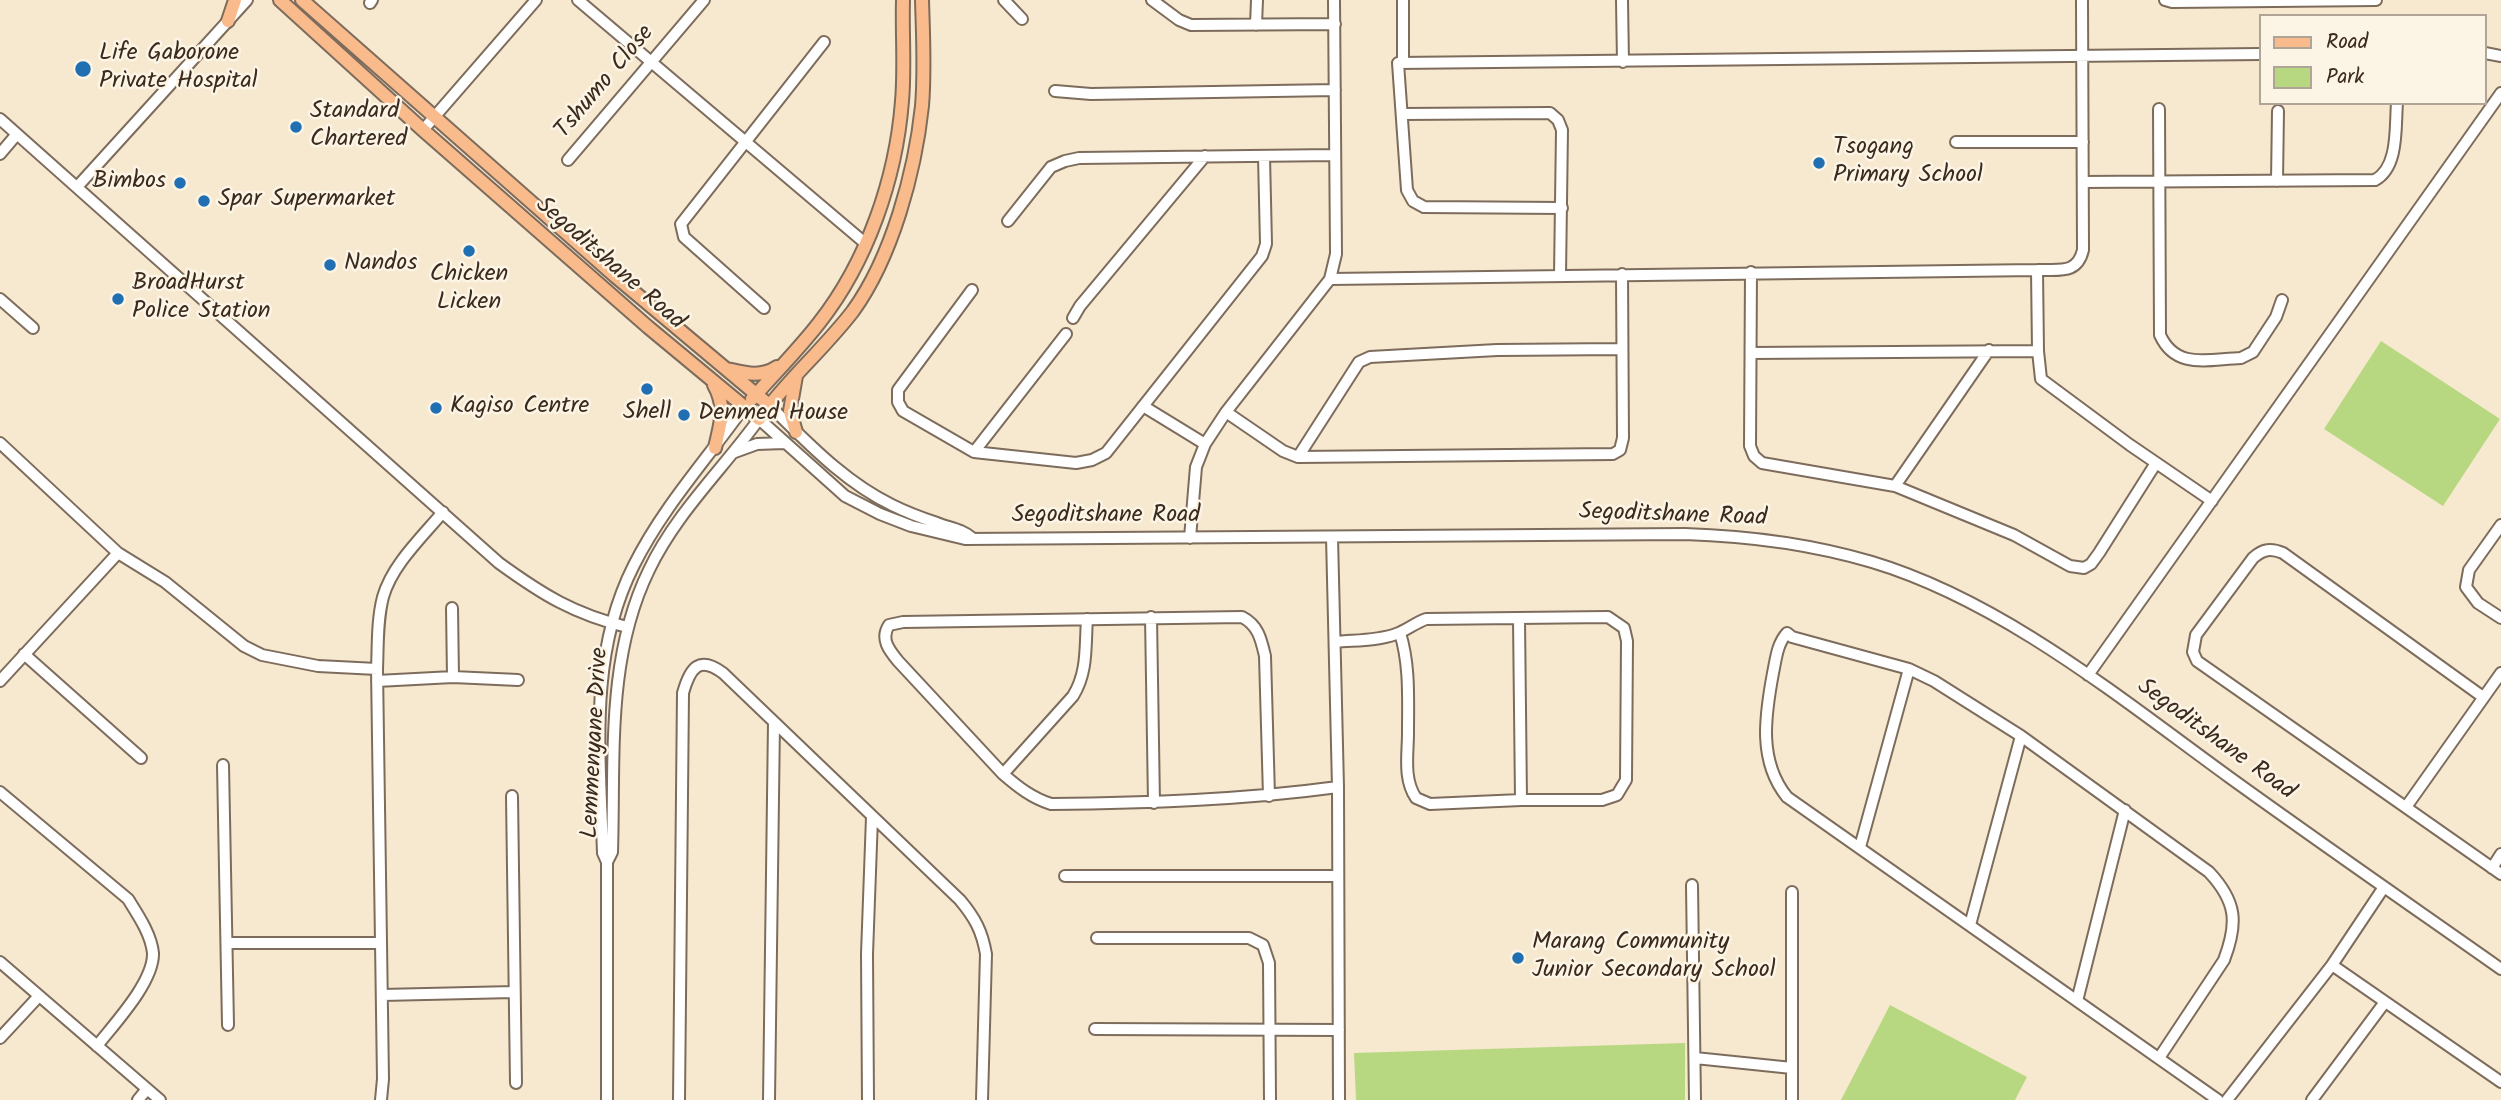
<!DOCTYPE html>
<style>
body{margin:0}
#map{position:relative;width:2501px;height:1100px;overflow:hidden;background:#f7e8d0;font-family:Kalam,sans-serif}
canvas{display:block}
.legend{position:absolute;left:2259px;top:14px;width:228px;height:91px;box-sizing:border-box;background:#fcf5e5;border:2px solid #afa495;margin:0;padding:9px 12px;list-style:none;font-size:21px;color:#3b2a1e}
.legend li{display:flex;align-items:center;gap:14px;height:35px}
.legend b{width:35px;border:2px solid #afa495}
</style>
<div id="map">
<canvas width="2501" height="1100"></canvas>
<ul class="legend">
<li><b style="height:9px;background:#fabb8c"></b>Road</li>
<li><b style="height:19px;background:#b7d880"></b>Park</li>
</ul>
</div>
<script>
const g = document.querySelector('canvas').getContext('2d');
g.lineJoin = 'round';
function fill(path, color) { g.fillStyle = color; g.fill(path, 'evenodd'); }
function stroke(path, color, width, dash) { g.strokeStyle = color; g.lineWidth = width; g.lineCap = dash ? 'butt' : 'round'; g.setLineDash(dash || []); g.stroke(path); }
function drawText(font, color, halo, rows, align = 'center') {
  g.font = font + ' Kalam,sans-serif'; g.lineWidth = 5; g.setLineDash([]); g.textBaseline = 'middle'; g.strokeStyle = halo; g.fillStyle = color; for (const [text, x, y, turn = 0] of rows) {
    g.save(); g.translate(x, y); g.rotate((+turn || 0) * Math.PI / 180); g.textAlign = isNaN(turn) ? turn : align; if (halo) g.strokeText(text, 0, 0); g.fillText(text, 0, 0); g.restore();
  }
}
fill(new Path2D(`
 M2381 341 2500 419 2443 506 2324 429Z
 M1890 1005 2027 1077 2015 1100H1841Z
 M1685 1043V1100H1356L1354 1053Z`), '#b7d880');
const minor = new Path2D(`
 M578 0 865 243
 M1004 0 1022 19
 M1152 0 1179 20 1191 25 1335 24
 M1622 0 1623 62
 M2165 0 2172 2 2376 0
 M370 3 372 0
 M1256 25 1257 0
 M2485 53 2501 56
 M1403 63V0
 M1055 91 1091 94 1335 90
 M2159 109 2160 335C2176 370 2208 359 2241 358L2253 352 2276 317 2282 300
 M1403 114 1550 113 1558 120 1562 130 1560 275
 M0 119 499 563C543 595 574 614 627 627
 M423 130 536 0
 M1956 142H2083
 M0 154 17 134
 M568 160 704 0
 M2277 181 2278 111
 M2083 182 2375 180C2399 167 2395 127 2397 103
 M77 187 247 0
 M1562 208 1424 207 1413 201 1407 190 1398 63 2261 54
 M1008 221 1051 167 1065 161 1079 158 1335 155
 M2037 270 2038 351 2041 379 2130 445 2212 501
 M1751 272 1750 446 1754 456 1762 463 1895 486 2014 535 2070 566 2084 568 2091 564 2099 553 2156 463
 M1330 279 2037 270C2059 269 2077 275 2083 250L2082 0
 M972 290 898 390V402L903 411 974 452 1076 463 1092 460 1106 453 1262 256 1266 244 1264 156
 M0 299 33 328
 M764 308 684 237 681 224 824 42
 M1073 318 1080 306 1205 156
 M1751 353 2038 351
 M769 405C806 441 844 482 892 505 906 512 922 518 937 523 949 528 962 529 972 538
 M1143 406 1205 444
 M1226 412 1283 451 1298 457 1613 454 1620 450 1623 438 1622 274
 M0 443 118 553 165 582 244 646 262 655 318 666 377 669
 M735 452 757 444 784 443
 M974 452 1066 334
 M1298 457 1359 362 1370 357 1497 350 1622 349
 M1895 486 1989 350
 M2501 525 2469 570 2466 587 2478 603 2501 618
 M1332 537 1338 787 1339 1100
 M1190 538 1196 467 1205 444 1226 412 1330 279 1336 254 1334 0
 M452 608 453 677
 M1151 617 1154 803
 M1519 619 1521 800
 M1335 642C1355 640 1377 641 1396 634 1407 630 1415 623 1426 619L1608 617 1624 628 1627 641 1626 780 1617 795 1602 800H1521L1430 804 1416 798C1403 779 1408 754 1408 733 1408 699 1410 665 1400 633
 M24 654 141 758
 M2088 675 2501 93
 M0 681 118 553
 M377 681 453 677 518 680
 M2483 697 2283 553C2271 548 2263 549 2253 558L2196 635 2193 652 2197 661 2501 874
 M223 765 228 1025
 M1003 774 1073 696C1088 672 1085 646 1087 619
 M0 792 128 899C138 915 151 934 153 953 154 982 114 1024 97 1046
 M512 796 516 1083
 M1269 796 1265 656C1261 639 1258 625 1242 617L903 622 889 625C880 639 889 650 898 661L1003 774C1018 787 1032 798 1051 804 1147 803 1242 800 1338 787
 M2406 807 2501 673
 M1860 847 1909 669
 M607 862 603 853C600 755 588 655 634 565 663 507 707 459 744 407
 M2492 868 2501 854
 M1065 876H1338
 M1692 885 1695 1100
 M1970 925 2021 736
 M1097 938H1249L1263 945 1269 963 1270 1100
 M227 943H381
 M0 962 160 1100
 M2332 965 2501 1082
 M382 995 514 992
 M2077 1001 2125 810
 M1095 1029 1339 1030
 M0 1038 39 996
 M1695 1058 1792 1068
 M2159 1058 2224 960C2238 923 2237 902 2209 872L2021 736 1934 681 1909 669 1792 637 1787 633C1777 644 1776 659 1773 673 1765 716 1758 761 1787 797L2218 1100
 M138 1100 147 1089
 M381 1100 383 1079 377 669C378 645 377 620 383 597 392 565 422 537 443 512
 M607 1100V862L612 852C615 757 606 658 649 570 676 513 723 469 759 419L845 496 880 514 911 526 965 539 1685 534C1749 536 1811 544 1872 562 2002 601 2120 698 2229 777 2319 842 2410 905 2501 969
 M679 1100 683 693C690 668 699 655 723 673L960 900C975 918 982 931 986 954L982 1100
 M769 1100 774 722
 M868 1100 867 954 872 817
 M1792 1100V892
 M2227 1100 2332 965 2384 887
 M2312 1100 2385 1002`);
const major = new Path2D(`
 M280 0 423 130 648 327 759 419C787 380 824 349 853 311 892 257 915 172 922 106 925 71 923 35 922 0
 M302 0 615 276 769 405
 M228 21 235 0
 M727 369C745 373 760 378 777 367
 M714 385C727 408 720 424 715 448
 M752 399C774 374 798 350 819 323 867 262 896 179 902 101 905 68 902 34 903 0
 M796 432 790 411 796 376`);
stroke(minor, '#7d6c5c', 14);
stroke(major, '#7d6c5c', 16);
stroke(minor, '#fff', 10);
stroke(major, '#fabb8c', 12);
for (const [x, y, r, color] of [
 [83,69,9,"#1f6fb2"],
 [296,127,7,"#1f6fb2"],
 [1819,163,7,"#1f6fb2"],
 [180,183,7,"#1f6fb2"],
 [204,201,7,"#1f6fb2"],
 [469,251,7,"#1f6fb2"],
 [330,265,7,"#1f6fb2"],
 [118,299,7,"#1f6fb2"],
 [647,389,7,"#1f6fb2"],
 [436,408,7,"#1f6fb2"],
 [684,415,7,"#1f6fb2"],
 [1518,958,7,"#1f6fb2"]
]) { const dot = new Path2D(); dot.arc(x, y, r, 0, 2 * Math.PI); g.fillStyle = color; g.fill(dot); stroke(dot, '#fcf5e5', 2.5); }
drawText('24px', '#3b2a1e', '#fcf5e5', [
 ["Life Gaborone",99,55],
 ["Private Hospital",99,83],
 ["Standard",310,113],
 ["Chartered",310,141],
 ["Tsogang",1833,149],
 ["Primary School",1833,177],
 ["Bimbos",166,183,"right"],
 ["Spar Supermarket",218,201],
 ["Nandos",344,265],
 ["Chicken",469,276,"center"],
 ["Licken",469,304,"center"],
 ["BroadHurst",132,285],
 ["Police Station",132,313],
 ["Kagiso Centre",450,408],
 ["Shell",647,414,"center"],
 ["Denmed House",698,415],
 ["Marang Community",1532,944],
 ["Junior Secondary School",1532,972]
], 'left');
drawText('24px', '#3b2a1e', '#fcf5e5', [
 ["Tshumo Close",606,83,-50],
 ["Segoditshane Road",609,265,41],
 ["Segoditshane Road",1106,517],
 ["Segoditshane Road",1673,517,2],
 ["Segoditshane Road",2215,741,36],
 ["Lemmenyane Drive",597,743,-87]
]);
</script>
